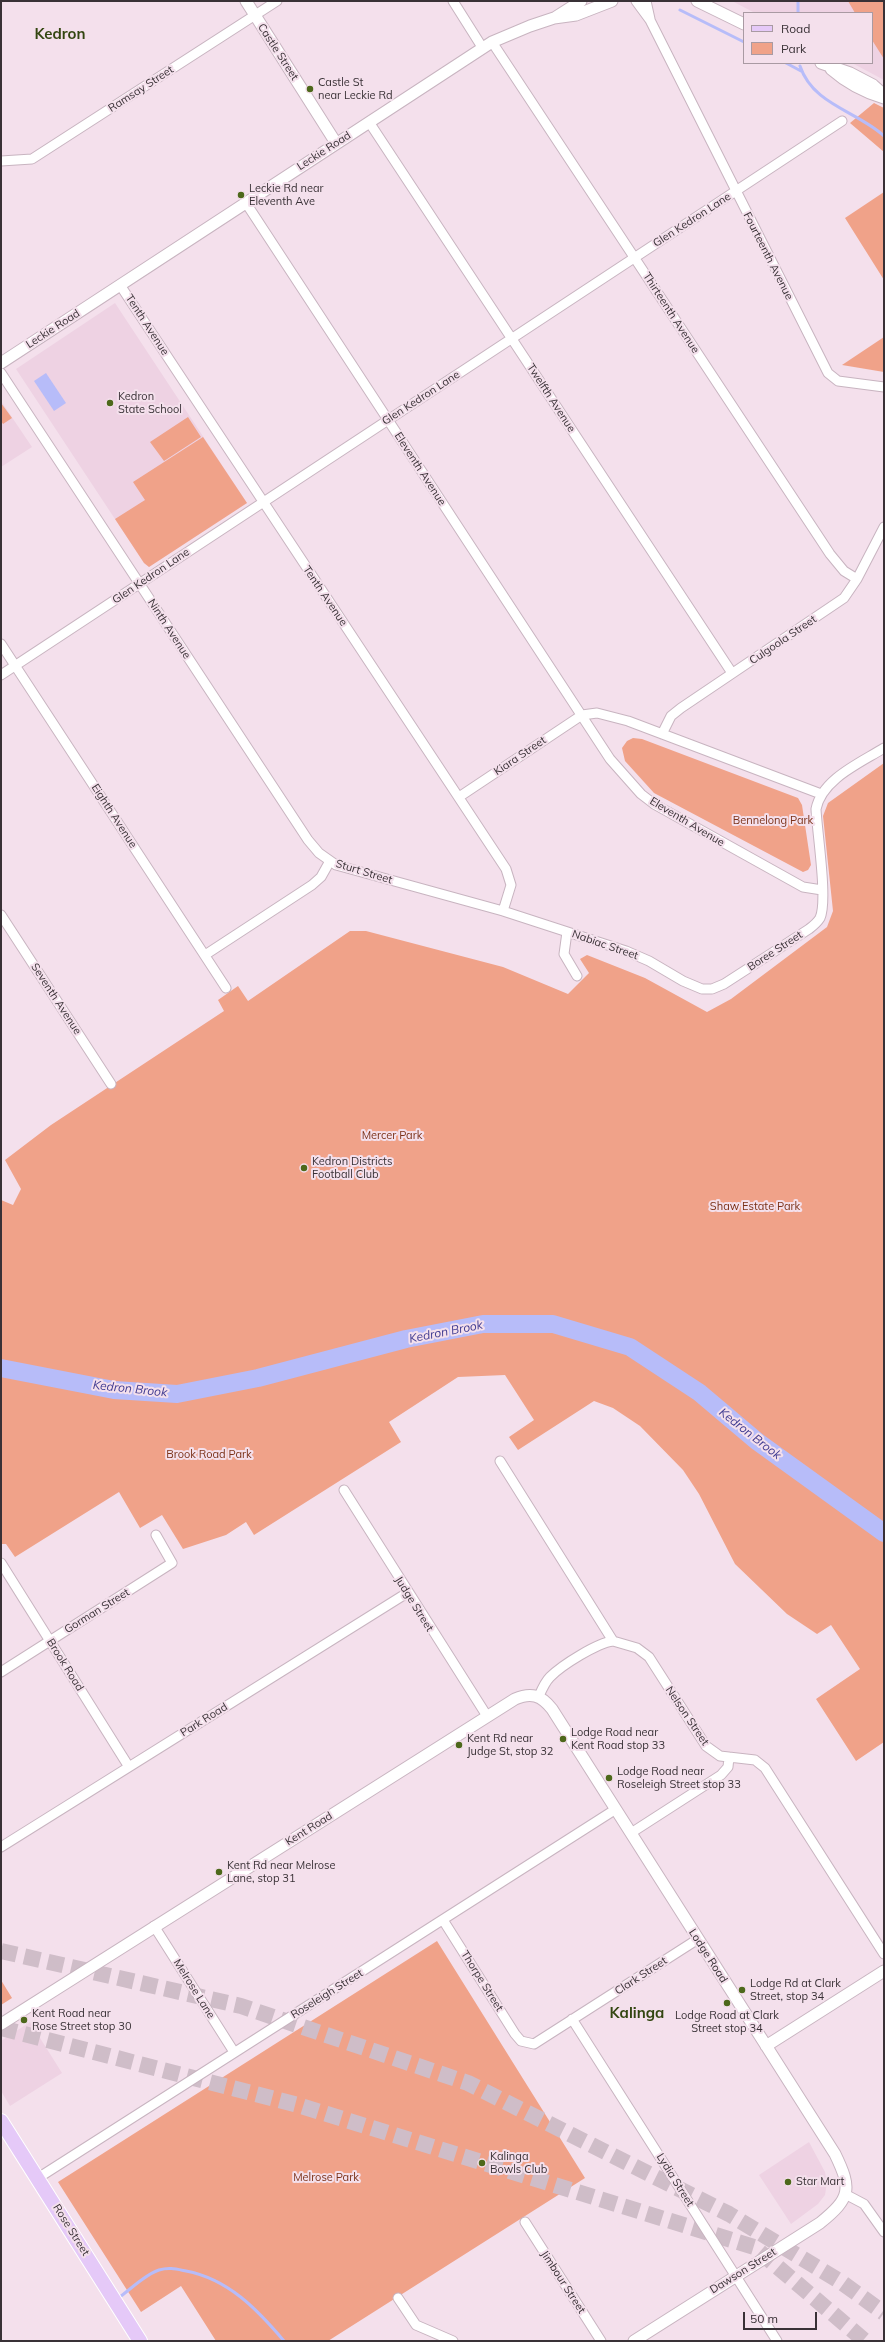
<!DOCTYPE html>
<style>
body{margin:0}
#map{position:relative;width:885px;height:2342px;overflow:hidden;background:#f4e0ec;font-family:Mulish,sans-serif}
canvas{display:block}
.frame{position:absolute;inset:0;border:2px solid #393136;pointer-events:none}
.legend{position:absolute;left:743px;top:12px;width:130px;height:52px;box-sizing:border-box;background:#f4e0ec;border:1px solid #a99aa3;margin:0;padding:5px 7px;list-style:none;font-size:12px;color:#393136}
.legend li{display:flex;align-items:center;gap:8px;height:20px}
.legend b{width:20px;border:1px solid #a99aa3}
.scale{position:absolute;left:743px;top:2312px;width:74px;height:18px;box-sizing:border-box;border:2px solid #393136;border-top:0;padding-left:5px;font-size:12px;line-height:14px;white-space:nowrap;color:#393136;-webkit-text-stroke:3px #f4e0ec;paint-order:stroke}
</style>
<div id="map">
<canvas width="885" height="2342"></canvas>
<div class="frame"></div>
<ul class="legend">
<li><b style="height:5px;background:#e5c9f8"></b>Road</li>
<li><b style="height:11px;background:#f0a289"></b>Park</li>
</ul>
<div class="scale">50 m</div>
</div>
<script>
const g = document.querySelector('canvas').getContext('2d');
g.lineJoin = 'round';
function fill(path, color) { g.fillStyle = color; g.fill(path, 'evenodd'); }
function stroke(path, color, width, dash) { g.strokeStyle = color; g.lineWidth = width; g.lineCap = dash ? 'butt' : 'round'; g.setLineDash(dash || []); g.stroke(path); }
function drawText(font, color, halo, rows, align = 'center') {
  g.font = font + ' Mulish,sans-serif'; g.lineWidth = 4; g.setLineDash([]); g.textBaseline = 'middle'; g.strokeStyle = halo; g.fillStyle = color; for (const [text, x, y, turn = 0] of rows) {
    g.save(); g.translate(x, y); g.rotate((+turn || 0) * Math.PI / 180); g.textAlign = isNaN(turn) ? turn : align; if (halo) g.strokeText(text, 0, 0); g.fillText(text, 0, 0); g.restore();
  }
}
fill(new Path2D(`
 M732 1H884V80L852 63H872V13H755Z
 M115 303 247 503 149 567 144 563 16 369Z
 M1 401 32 447 1 467Z
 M30 2022 62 2073 10 2106 1 2091V2041Z
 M809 2142 825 2172 827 2183 825 2195 818 2204 791 2224 759 2175Z`), '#eed2e3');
fill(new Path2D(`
 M848 1H884V59L872 40V13H855Z
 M874 103 884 108V152L850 123Z
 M884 192V280L845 218Z
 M884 337V372L842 365Z
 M1 403 12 418 3 424 1 421Z
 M188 417 201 437 164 461 150 442Z
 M203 437 247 503 149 567 144 563 115 519 145 500 133 482Z
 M633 738 642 739 798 798 802 805 811 865 808 870 803 872 654 793 625 761 622 748 627 741Z
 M884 763V1742L856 1761 816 1699 860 1669 831 1625 817 1634 787 1614 735 1564 699 1494 683 1470 640 1426 613 1408 594 1401 518 1450 509 1437 534 1420 505 1375 458 1377 389 1422 401 1442 254 1535 246 1522 226 1535 183 1549 162 1515 140 1528 119 1492 15 1557 6 1544H1V1200L13 1205 21 1189 5 1160 51 1125 224 1011 218 1000 238 986 248 1001 350 931H366L503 967 568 994 589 973 580 959 587 955 645 978 707 1012 731 999 827 927 833 911 823 816 828 803Z
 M437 1941 585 2178 328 2341H216L181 2286 141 2312 58 2182Z
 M1 1980 12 1998 1 2005Z`), '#f0a289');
fill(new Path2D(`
 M46 373 66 403 54 411 34 381Z`), '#b7bcf9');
stroke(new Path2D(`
 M680 10 744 42
 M798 13V1
 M786 63 801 71
 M800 66C813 105 857 111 884 136
 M121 2296C132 2288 146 2274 159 2270 169 2267 176 2269 186 2271 228 2279 257 2309 284 2341`), '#b7bcf9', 3);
stroke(new Path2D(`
 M1 1368 114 1390 177 1394 258 1378 406 1339 483 1324H553L630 1347 700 1393 758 1442 884 1533`), '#b7bcf9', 18);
stroke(new Path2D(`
 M1 1951 241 2006 468 2083 729 2214 841 2282 884 2313
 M1 2028 298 2105 754 2247 865 2341`), '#cfbdc8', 16, [16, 8]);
const minor = new Path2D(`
 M453 1 482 47
 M636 1 650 20 828 373 838 381 884 387
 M646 1 650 19
 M492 42 830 554 844 571 857 579
 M369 122 732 673
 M1 161 32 159 277 1
 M246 203 610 759 641 794 654 804 803 887 822 890
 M120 285 506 869 511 885 503 911
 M1 373 308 840 319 853 336 865 503 911 626 951 649 961 683 981 702 989H712L724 984 809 929C813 926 817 923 820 918 828 901 817 832 816 809 822 779 860 763 884 748
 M1 644 226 988
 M1 675 842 121
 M662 734 671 716 681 708 844 598 857 579 884 527
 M459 797 582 715 597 713 628 721 821 794
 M1 915 111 1084
 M567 932 564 954 577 976
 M205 955 312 885 321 877 330 861
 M500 1461 613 1641 637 1648 649 1657 706 1746 720 1756 755 1760 765 1768 884 1954
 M344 1490 487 1716
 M1 1563 129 1767
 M1 1672 172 1563 156 1535
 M539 1696C542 1689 545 1682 550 1677 562 1665 597 1643 613 1641
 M631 1833 721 1775 728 1767 729 1757
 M1 1847 407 1593
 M443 1920 515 2034 521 2041 534 2044 698 1939
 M154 1926 234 2052
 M572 2019 777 2341
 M38 2178 616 1809
 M845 2194 864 2204 884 2232
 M525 2222 601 2341
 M398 2298 416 2325 453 2341`);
const tertiary = new Path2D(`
 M246 1 336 143
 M697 1 744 24
 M556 17 581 1
 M821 63 850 73 873 85 884 95
 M831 69C847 83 864 92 884 98
 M1 363 492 42 530 26 554 18 576 15 612 1
 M1 2024 515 1699C531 1692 541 1695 552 1709L835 2154C852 2189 851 2198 820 2223L634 2341
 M766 2046 884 1971`);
const primary = new Path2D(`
 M1 2121 140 2341`);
stroke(minor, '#c8b4c0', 11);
stroke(tertiary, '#c8b4c0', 13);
stroke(primary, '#fff', 16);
stroke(minor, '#fff', 9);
stroke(tertiary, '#fff', 11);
stroke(primary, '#e5c9f8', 14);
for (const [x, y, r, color] of [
 [310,89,4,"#4d681b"],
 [241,195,4,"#4d681b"],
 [110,403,4,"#4d681b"],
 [304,1168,4,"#4d681b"],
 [563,1739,4,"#4d681b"],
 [459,1745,4,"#4d681b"],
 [609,1778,4,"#4d681b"],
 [219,1872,4,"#4d681b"],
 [742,1990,4,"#4d681b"],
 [727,2003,4,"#4d681b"],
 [24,2020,4,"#4d681b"],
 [482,2163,4,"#4d681b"],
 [788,2182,4,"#4d681b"]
]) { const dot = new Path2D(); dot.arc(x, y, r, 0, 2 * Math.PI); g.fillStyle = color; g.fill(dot); stroke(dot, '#f4e0ec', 1.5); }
drawText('11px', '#393136', '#f4e0ec', [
 ["Castle Street",278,52,57],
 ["Ramsay Street",141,89,-33],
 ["Leckie Road",324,151,-33],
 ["Glen Kedron Lane",692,220,-33],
 ["Fourteenth Avenue",768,256,63],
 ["Thirteenth Avenue",671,313,57],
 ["Tenth Avenue",147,325,57],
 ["Leckie Road",53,329,-33],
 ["Glen Kedron Lane",421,398,-33],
 ["Twelfth Avenue",551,398,57],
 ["Eleventh Avenue",420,469,57],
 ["Glen Kedron Lane",151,576,-34],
 ["Tenth Avenue",325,596,56],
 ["Ninth Avenue",169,629,57],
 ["Culgoola Street",783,640,-34],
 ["Kiara Street",520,756,-34],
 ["Eighth Avenue",114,816,57],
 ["Eleventh Avenue",687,822,31],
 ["Sturt Street",364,872,17],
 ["Nabiac Street",605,945,19],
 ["Boree Street",775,951,-33],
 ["Seventh Avenue",56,999,57],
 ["Judge Street",414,1604,58],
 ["Gorman Street",97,1611,-32],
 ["Brook Road",65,1665,58],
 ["Nelson Street",687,1716,56],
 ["Park Road",204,1720,-32],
 ["Kent Road",309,1829,-32],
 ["Lodge Road",708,1956,57],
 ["Clark Street",641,1976,-33],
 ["Thorpe Street",482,1981,58],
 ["Melrose Lane",194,1989,58],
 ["Roseleigh Street",327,1994,-32],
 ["Lydia Street",675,2180,58],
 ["Rose Street",71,2230,58],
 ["Dawson Street",743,2271,-32],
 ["Jimbour Street",563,2282,57]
]);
drawText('11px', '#393136', '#f4e0ec', [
 ["Castle St",318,83],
 ["near Leckie Rd",318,96],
 ["Leckie Rd near",249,189],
 ["Eleventh Ave",249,202],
 ["Kedron",118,397],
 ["State School",118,410],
 ["Kedron Districts",312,1162],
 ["Football Club",312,1175],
 ["Lodge Road near",571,1733],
 ["Kent Road stop 33",571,1746],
 ["Kent Rd near",467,1739],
 ["Judge St, stop 32",467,1752],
 ["Lodge Road near",617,1772],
 ["Roseleigh Street stop 33",617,1785],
 ["Kent Rd near Melrose",227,1866],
 ["Lane, stop 31",227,1879],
 ["Lodge Rd at Clark",750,1984],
 ["Street, stop 34",750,1997],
 ["Kent Road near",32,2014],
 ["Rose Street stop 30",32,2027],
 ["Lodge Road at Clark",727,2016,"center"],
 ["Street stop 34",727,2029,"center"],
 ["Kalinga",490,2157],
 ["Bowls Club",490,2170],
 ["Star Mart",796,2182]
], 'left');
drawText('11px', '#7b3118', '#f4e0ec', [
 ["Bennelong Park",773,821],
 ["Mercer Park",392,1136],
 ["Shaw Estate Park",755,1207],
 ["Brook Road Park",209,1455],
 ["Melrose Park",326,2178]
]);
drawText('italic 12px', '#403b91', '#f4e0ec', [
 ["Kedron Brook",446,1332,-11],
 ["Kedron Brook",130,1389,6],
 ["Kedron Brook",750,1434,38]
]);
drawText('bold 15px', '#334611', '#f4e0ec', [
 ["Kedron",60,34],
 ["Kalinga",637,2013]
]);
</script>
